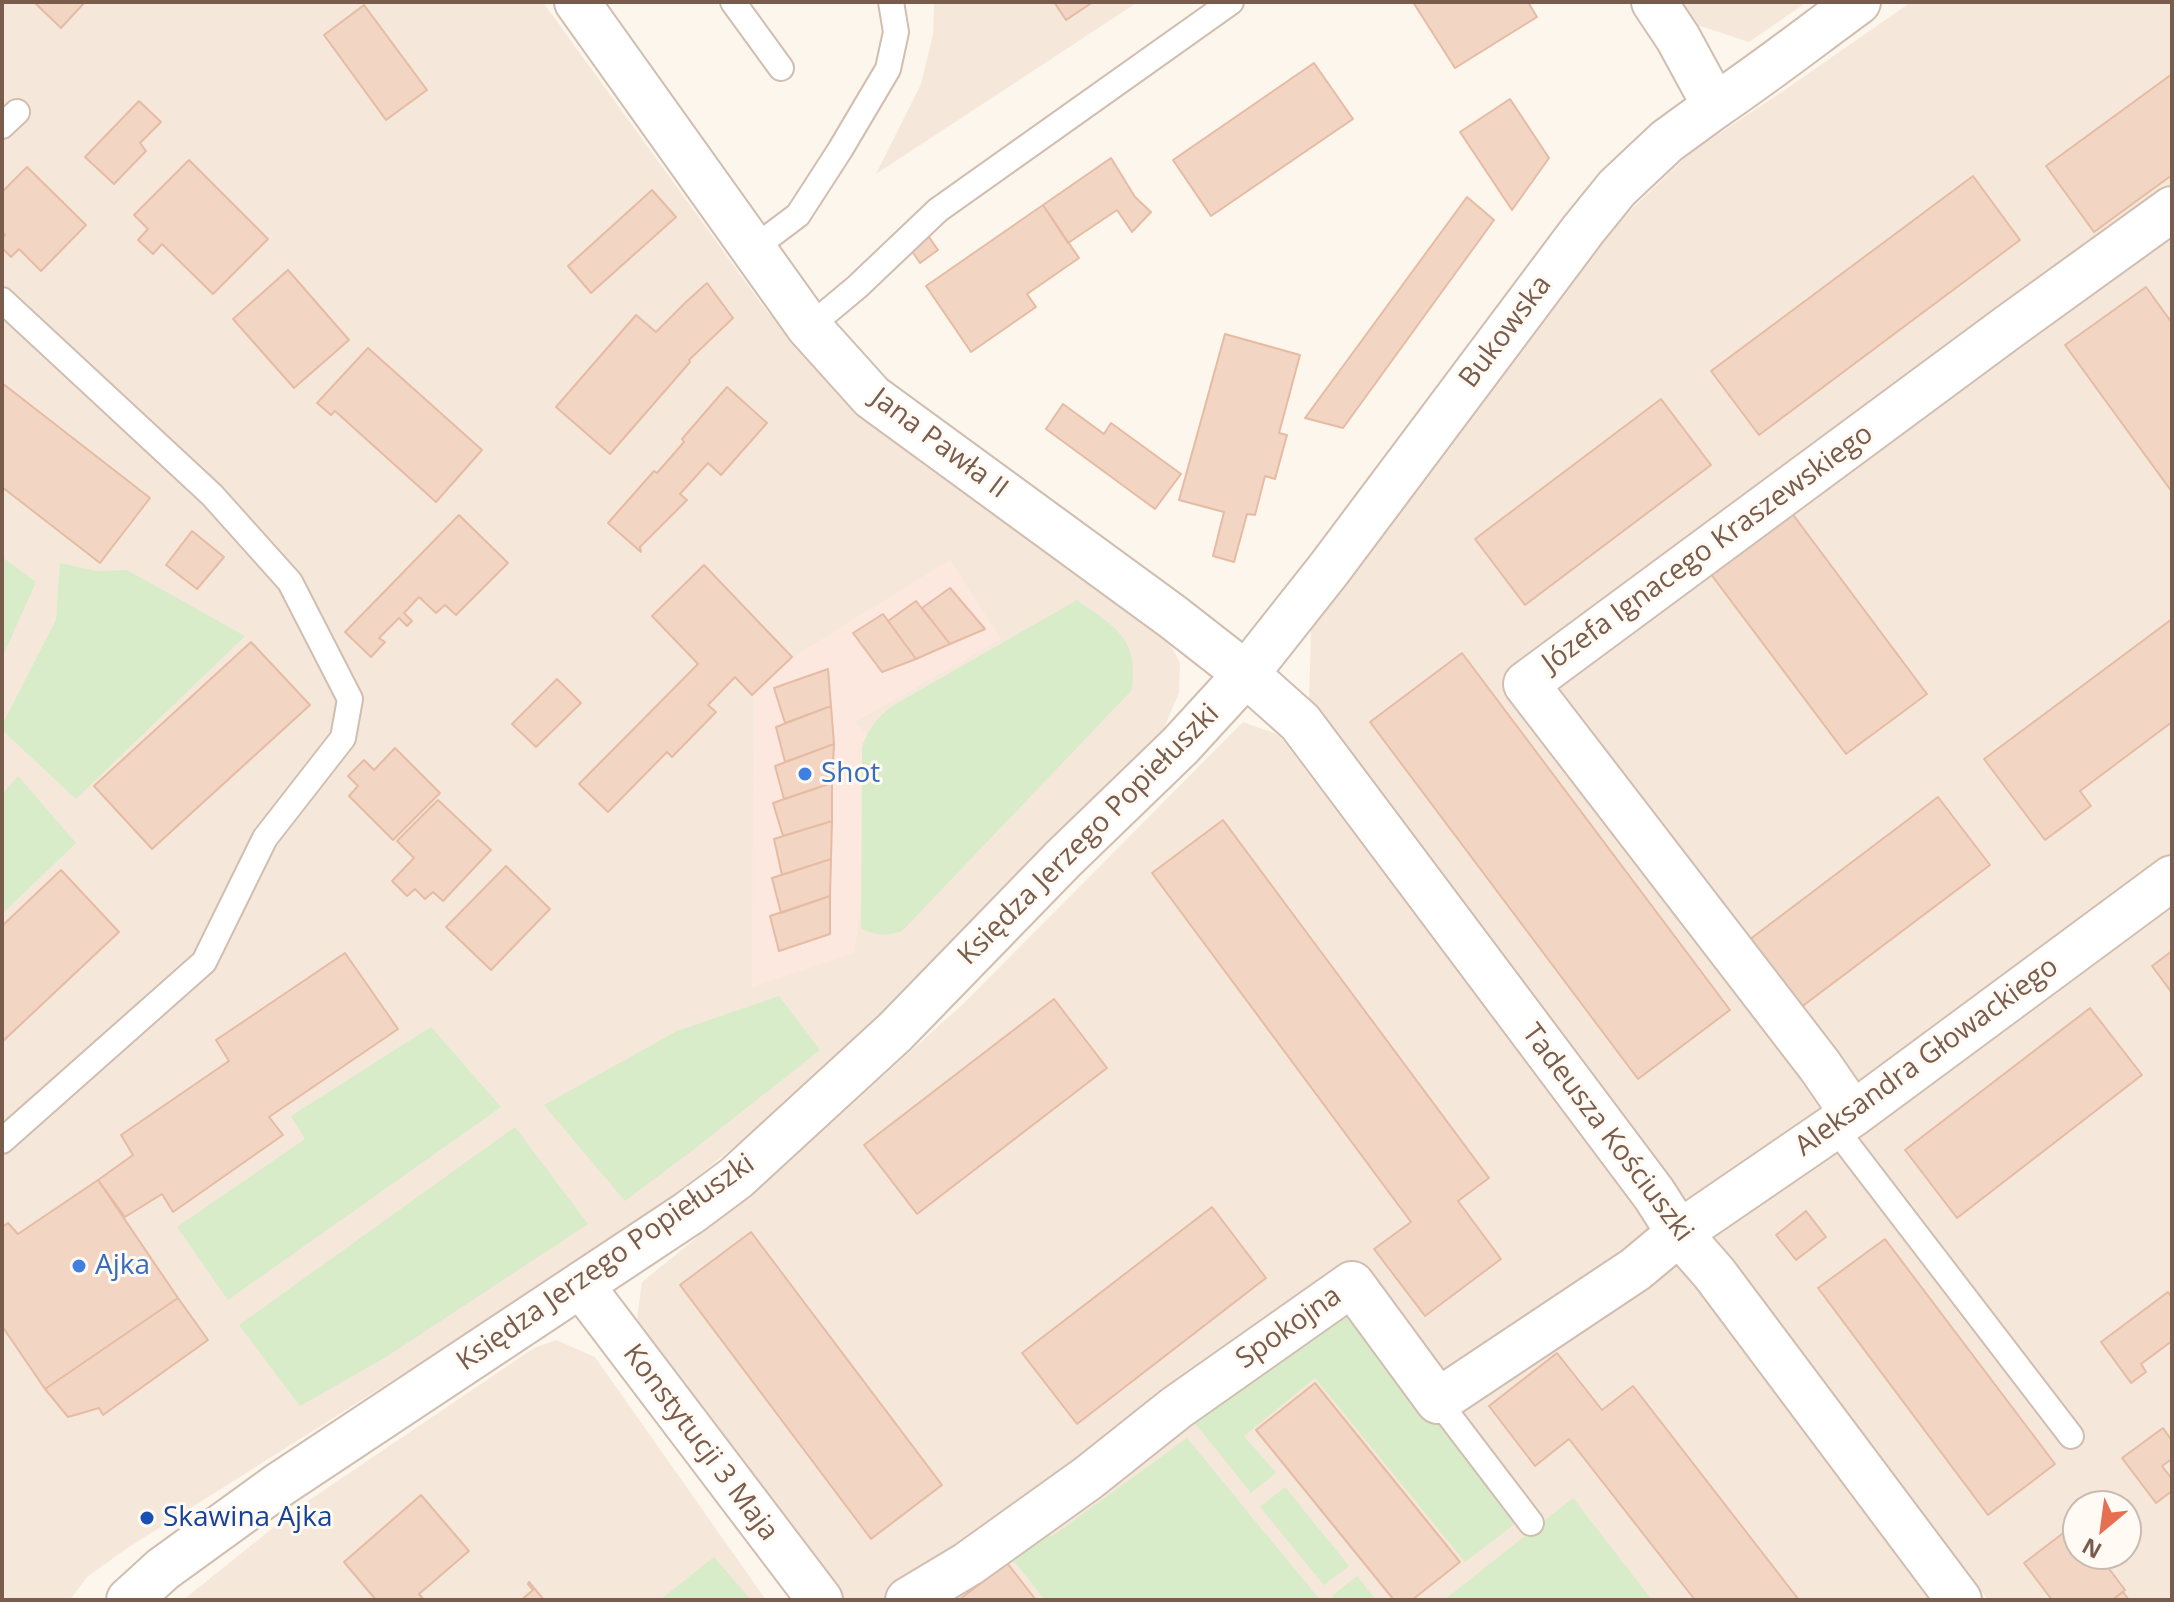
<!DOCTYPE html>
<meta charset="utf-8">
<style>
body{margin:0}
#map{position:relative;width:2174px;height:1602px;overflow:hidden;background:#fdf6ec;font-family:"Open Sans",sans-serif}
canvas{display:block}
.frame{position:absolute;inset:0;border:4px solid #7a5c4d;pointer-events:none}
.north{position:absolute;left:2062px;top:1490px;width:80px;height:80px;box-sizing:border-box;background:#fffaf3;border:2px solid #cabbb1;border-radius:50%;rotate:209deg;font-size:22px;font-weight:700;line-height:32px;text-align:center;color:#7a5c4d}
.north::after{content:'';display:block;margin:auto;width:28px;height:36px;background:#e76f51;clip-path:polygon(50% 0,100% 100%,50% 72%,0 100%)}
</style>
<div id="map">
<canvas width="2174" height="1602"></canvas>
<div class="frame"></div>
<div class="north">N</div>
</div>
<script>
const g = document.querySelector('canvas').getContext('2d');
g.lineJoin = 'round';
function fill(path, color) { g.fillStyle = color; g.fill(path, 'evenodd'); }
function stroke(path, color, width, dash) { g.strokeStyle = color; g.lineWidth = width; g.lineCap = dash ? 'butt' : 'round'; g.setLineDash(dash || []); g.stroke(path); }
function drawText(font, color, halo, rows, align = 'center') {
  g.font = font + ' "Open Sans",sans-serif'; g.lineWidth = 6; g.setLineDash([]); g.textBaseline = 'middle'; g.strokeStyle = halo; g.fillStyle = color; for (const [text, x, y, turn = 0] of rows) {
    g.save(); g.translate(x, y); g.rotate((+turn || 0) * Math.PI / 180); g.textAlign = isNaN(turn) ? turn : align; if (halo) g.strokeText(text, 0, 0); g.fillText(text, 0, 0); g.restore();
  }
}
fill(new Path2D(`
 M2 2H543L766 310 864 420 935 473 1163 631 1180 663 1179 693 1163 730 861 1038 785 1106 669 1199 583 1260 126 1549 87 1577 70 1600H2Z
 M932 2H1138L876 174 921 84 933 34 934 6Z
 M1671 2H1807L1749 42 1682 20Z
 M1911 2H2172V1600H1988L1309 700 1311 629 1612 228 1690 153 1786 89ZM2078 1506H2126V1554H2078Z
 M1243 722 1279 735 1935 1600H840L646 1347 637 1318 642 1282 774 1175 964 1003Z
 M556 1340 595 1357 766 1600H183L299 1507 534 1348Z`), '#f5e8da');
fill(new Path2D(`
 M950 560 1001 639 855 722 883 751 854 953 752 987 754 681Z`), '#fde8e0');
fill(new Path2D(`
 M2 557 36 582 2 658Z
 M60 563 96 571 127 570 245 636 76 799 2 730V725L56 620Z
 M1077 600C1115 627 1139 638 1132 690L902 931C888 936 874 936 861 928L862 747C869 727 878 717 894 705Z
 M18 776 76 843 2 914V794Z
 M779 996 820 1050 693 1150 625 1201 544 1105 677 1031Z
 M431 1027 501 1107 228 1300 177 1227 305 1139 291 1116Z
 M515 1127 588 1224 386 1357 300 1406 239 1325Z
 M1337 1280 1520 1520 1465 1562 1315 1378 1244 1436 1276 1473 1251 1493 1174 1397Z
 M1187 1438 1320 1600H1045L1011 1557 956 1600H917L1028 1508 1051 1537Z
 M1285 1487 1349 1566 1324 1585 1260 1507Z
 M1573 1498 1652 1600H1444Z
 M714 1557 751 1600H660Z
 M1357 1576 1376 1600H1335L1332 1596Z`), '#d8ecc9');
const building = new Path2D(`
 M34 2H85L61 28Z
 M1054 2H1093L1066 20Z
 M1413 2H1528L1537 17 1455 68Z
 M364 5 427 90 386 120 324 35Z
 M1314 63 1353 119 1211 216 1173 160Z
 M2172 74V175L2094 232 2046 166Z
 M1510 99 1549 158 1512 210 1460 132Z
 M139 101 161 122 140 143 146 151 114 184 85 157Z
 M1111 158 1135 197 1151 212 1132 232 1117 210 1068 243 1043 205Z
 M189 160 268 239 213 294 162 244 153 254 138 240 148 229 134 215Z
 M27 167 86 225 41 271 19 249 11 257 2 248V239L5 235 2 232V192Z
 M1973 176 2020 240 1759 435 1711 371Z
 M652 190 676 217 591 293 568 266Z
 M1467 197 1494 220 1343 428 1305 418Z
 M1043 205 1079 258 1027 294 1036 307 971 352 926 286Z
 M929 237 938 250 920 263 911 250Z
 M288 270 349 340 294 388 233 319Z
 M707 283 733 318 689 360 690 362 610 454 556 407 636 315 656 332 686 302Z
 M2146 287 2172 323V492L2065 345Z
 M1225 334 1300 355 1279 433 1287 435 1275 479 1265 476 1255 515 1247 514 1234 562 1213 556 1224 512 1179 500Z
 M368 348 482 450 436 502 335 411 331 415 317 403Z
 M2 383 150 498 100 563 2 487Z
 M727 387 767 423 721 475 708 463 680 494 687 500 640 547 641 552 608 523 654 471 657 473 684 442 682 439Z
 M1661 399 1711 465 1525 605 1475 539Z
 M1063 404 1104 434 1111 423 1181 474 1155 509 1046 429Z
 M1791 512 1927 694 1846 754 1710 573Z
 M459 515 508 563 456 615 445 605 436 613 419 597 404 613 412 621 407 626 399 618 379 638 385 642 371 657 345 632Z
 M192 531 224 557 197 589 166 565Z
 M704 565 792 657 752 695 735 677 708 705 716 712 672 757 667 752 608 812 579 784 698 664 652 616Z
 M950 588 985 629 950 644 922 608Z
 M916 601 950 644 916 659 888 621Z
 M883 614 916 659 882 672 853 633Z
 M2172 619V722L2080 791 2091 806 2045 840 1984 759Z
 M251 642 310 705 152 849 94 786Z
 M1462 653 1730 1010 1638 1079 1370 722Z
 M828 669 831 706 785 723 774 688Z
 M557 679 581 703 536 747 512 724Z
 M831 706 834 744 785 762 776 727Z
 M834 744 832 783 784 799 775 766Z
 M395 748 440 793 393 840 349 796 358 786 348 776 364 760 374 770Z
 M832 783V821L783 836 773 803Z
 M1938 797 1990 865 1800 1008 1749 940Z
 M438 800 491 850 443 901 433 892 425 899 415 889 407 896 392 881 414 858 397 841Z
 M1223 820 1489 1178 1458 1201 1501 1259 1425 1316 1374 1249 1411 1222 1152 873Z
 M832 821 831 859 782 875 774 839Z
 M831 859 830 896 781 913 772 878Z
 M506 866 550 909 491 970 446 927Z
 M61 870 119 932 2 1042V926Z
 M830 896V934L779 951 770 916Z
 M2172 951V993L2152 966Z
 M345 953 398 1029 269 1117 283 1135 173 1212 162 1194 125 1217 98 1180 133 1155 121 1135 229 1061 216 1040Z
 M1054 999 1107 1068 917 1214 864 1145Z
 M2090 1008 2142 1075 1957 1218 1905 1150Z
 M98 1180 178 1298 45 1389 2 1326V1227L8 1223 18 1234Z
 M1212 1207 1266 1278 1077 1424 1022 1353Z
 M1806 1211 1826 1237 1796 1260 1776 1235Z
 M751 1232 942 1485 871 1539 680 1285Z
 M1885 1239 2055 1464 1988 1515 1818 1288Z
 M2168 1292 2172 1297V1341L2141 1364 2146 1372 2131 1383 2101 1342Z
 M178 1298 208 1340 103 1415 99 1408 68 1417 45 1389Z
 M1557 1353 1602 1410 1633 1386 1799 1600H1695L1569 1439 1535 1466 1489 1406Z
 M1315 1383 1460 1562 1412 1600H1394L1256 1430Z
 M2163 1428 2172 1441V1459L2162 1466 2172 1479V1491L2156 1503 2122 1458Z
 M421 1495 469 1551 419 1594 424 1600H376L344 1562Z
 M2075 1524 2078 1527V1554H2098L2125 1590 2112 1600H2052L2024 1563Z
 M1007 1563 1036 1600H959Z
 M529 1582 544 1600H521L533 1590 528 1584Z
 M2123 1592 2129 1600H2112Z`);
fill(building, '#f3d5c3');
stroke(building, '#e6bba3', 2);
const service = new Path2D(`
 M733 2 781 68
 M2 126 17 112
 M754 248 798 215 840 150 888 69 896 32 891 2
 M2 300 212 495 290 582 350 699 343 738 265 838 204 962 2 1141
 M809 327 857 287 938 210 1231 2
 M1834 1127 2071 1436
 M1438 1401 1531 1523`);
const minor = new Path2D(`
 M577 2 809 327 872 397 1173 617 1246 674 1300 722 1654 1194 1679 1233 1714 1273 1959 1600
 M1715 106C1764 73 1810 37 1858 2
 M1853 1114 1820 1066 1526 684 2010 326 2172 209
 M908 1600 968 1564 1088 1478 1176 1408 1352 1284 1438 1401 1636 1269 1679 1233 1853 1114 2172 878`);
const tertiary = new Path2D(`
 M581 1285 820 1600
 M129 1600 163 1569 279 1485 689 1213 736 1178 895 1032 1063 859 1180 746 1246 674 1329 569 1583 230 1617 188 1667 141 1715 106 1678 38 1654 2`);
stroke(service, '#d1beb0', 28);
stroke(minor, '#d1beb0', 48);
stroke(tertiary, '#d1beb0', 48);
stroke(service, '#fff', 24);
stroke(minor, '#fff', 44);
stroke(tertiary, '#fff', 44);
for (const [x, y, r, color] of [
 [805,774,8,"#3f7fe0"],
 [79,1266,8,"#3f7fe0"],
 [147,1518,8,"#1a4fb4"]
]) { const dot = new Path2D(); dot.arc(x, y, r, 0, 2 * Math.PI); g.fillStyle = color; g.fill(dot); stroke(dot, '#fffaf3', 3); }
drawText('28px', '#7a5c4d', '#fffaf3', [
 ["Bukowska",1506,332,-53],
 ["Jana Pawła II",939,444,37],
 ["Józefa Ignacego Kraszewskiego",1708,549,-36],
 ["Księdza Jerzego Popiełuszki",1089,835,-45],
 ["Aleksandra Głowackiego",1927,1057,-36],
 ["Tadeusza Kościuszki",1607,1133,53],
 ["Księdza Jerzego Popiełuszki",606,1263,-35],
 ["Spokojna",1289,1328,-35],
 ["Konstytucji 3 Maja",700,1443,53]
]);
drawText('28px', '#366cbe', '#fffaf3', [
 ["Shot",821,774],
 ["Ajka",95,1266]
], 'left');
drawText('28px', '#164399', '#fffaf3', [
 ["Skawina Ajka",163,1518]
], 'left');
</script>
